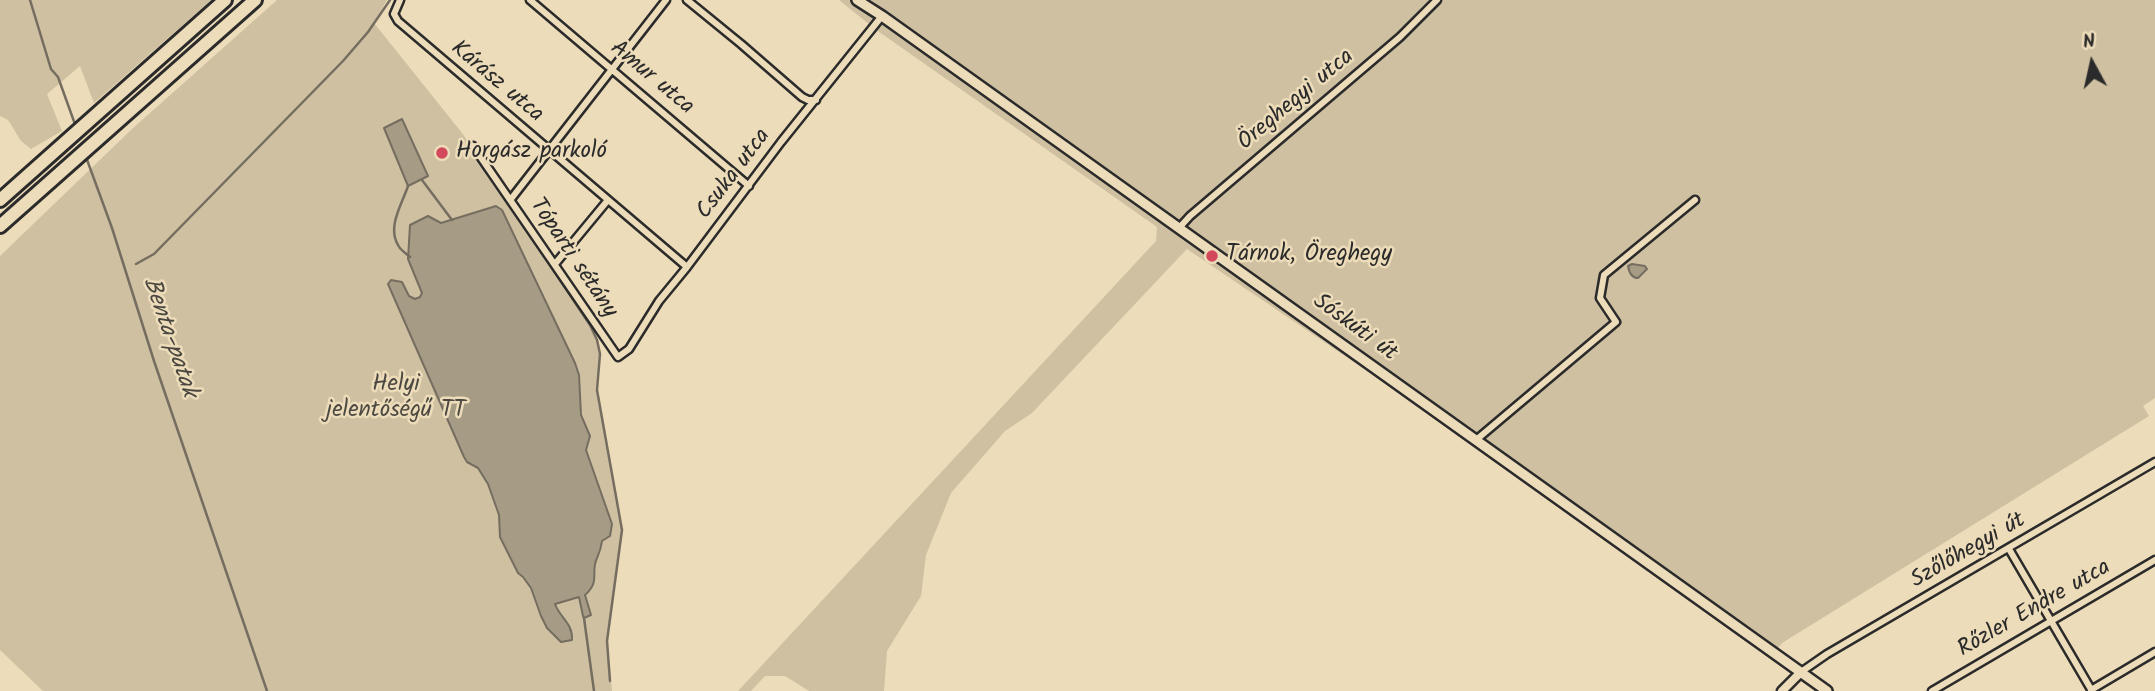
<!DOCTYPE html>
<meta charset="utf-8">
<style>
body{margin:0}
#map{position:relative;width:2155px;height:691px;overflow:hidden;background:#eddcb9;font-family:Kalam,sans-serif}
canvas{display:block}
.north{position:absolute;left:2057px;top:28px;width:70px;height:70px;-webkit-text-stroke:5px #eddcb9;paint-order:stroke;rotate:352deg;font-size:19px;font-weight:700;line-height:28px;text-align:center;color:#2b2b2b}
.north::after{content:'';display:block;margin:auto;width:24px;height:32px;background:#2b2b2b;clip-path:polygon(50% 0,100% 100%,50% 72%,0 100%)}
</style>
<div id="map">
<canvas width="2155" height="691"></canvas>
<div class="north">N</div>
</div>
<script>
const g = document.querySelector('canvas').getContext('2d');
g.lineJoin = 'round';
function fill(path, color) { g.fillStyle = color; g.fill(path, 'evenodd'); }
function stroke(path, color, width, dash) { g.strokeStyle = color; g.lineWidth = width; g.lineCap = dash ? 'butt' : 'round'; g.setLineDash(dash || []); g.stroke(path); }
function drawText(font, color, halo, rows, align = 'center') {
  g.font = font + ' Kalam,sans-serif'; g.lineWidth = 5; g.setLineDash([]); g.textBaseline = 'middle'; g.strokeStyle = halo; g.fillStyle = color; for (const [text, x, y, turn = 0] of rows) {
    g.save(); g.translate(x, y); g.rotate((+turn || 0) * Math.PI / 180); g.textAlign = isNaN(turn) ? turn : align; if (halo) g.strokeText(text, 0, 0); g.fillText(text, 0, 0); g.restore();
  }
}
fill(new Path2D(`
 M0 0H211L94 103 80 66 47 94 62 131 31 149 21 141 8 120 0 116Z
 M277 0H387L374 23 462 133 590 325 597 340 600 354 597 390 622 530 607 641 612 691H43L0 650V256L132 129Z
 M839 0H2155V398L2143 406 2149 416 1782 643 1772 656 1463 436 1187 249 1032 413 1005 431 951 493 926 555 921 596 887 651 884 691H809L785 676H765L751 691H738L1156 241 1157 227 875 29Z`), '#cec0a1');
const water = new Path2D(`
 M402 119 428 176 408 186 384 128Z
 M496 206 502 210 575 363 579 375 581 415 590 436 586 450 612 524 610 536 602 541C601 549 600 551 597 558 590 572 601 581 585 595L591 615 584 618 583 616 579 597 555 604C560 618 573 623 572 640L561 642 547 628 541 616 531 588 523 577 518 573 500 537 499 515 488 484 478 468 467 462 464 457 388 284 391 280 402 282 409 296 415 299 420 297 422 293 408 259 410 225 428 216 441 223Z
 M1632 264 1645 266 1647 269 1638 278C1631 278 1629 272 1628 266Z`);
fill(water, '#a69b84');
stroke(water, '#756e60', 2);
stroke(new Path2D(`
 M30 0 51 69 58 77 76 127
 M86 157 112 228 154 361 267 691
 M422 180 452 220
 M408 186C402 204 387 227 398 245 401 251 406 253 410 257
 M512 208 590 325 597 340 600 354 597 390 622 530 607 641 610 681
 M136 264 154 254 343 61 368 32 390 0
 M584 618 594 691`), '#756e60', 2.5);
const minor = new Path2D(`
 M400 0 394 14 398 21 687 267
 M530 0 749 186
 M687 0 741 44 802 97 808 100H816
 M473 146 618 357 629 349 659 301 687 267 781 142 882 16
 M511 199 666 0
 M1179 228 1190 216 1400 37 1437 0
 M555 264 608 200
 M1476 440 1616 322 1600 298 1604 275 1695 200
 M2009 549 2092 691
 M1801 672 1827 654 2155 462
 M2091 690 2155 652
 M1932 691 2155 560`);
const tertiary = new Path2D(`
 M1782 691 1801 672`);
const secondary = new Path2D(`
 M857 0 882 16 1827 691`);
const motorway = new Path2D(`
 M0 200 225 0
 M0 226 255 0`);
stroke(minor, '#2b2b2b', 11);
stroke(tertiary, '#2b2b2b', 13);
stroke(secondary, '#2b2b2b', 14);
stroke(motorway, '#2b2b2b', 18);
stroke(minor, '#eddcb9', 6);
stroke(tertiary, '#eddcb9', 8);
stroke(secondary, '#eddcb9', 9);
stroke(motorway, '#eddcb9', 12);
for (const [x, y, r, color] of [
 [442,153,7,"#d1495b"],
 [1212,256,7,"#d1495b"]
]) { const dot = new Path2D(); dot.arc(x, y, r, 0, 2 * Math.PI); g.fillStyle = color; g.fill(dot); stroke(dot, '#eddcb9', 2.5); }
drawText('23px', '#2b2b2b', '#eddcb9', [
 ["Amur utca",651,79,40],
 ["Kárász utca",496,83,40],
 ["Öreghegyi utca",1297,101,-40],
 ["Csuka utca",735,175,-53],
 ["Tóparti sétány",572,259,56],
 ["Sóskúti út",1354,329,36],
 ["Szőlőhegyi út",1969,552,-30],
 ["Rőzler Endre utca",2035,610,-30]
]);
drawText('23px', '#2b2b2b', '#eddcb9', [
 ["Horgász parkoló",456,153],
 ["Tárnok, Öreghegy",1226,256]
], 'left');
drawText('23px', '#4c4943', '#eddcb9', [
 ["Helyi",396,386],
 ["jelentőségű TT",396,412]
]);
drawText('italic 24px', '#4a4741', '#eddcb9', [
 ["Benta-patak",168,338,71]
]);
</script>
